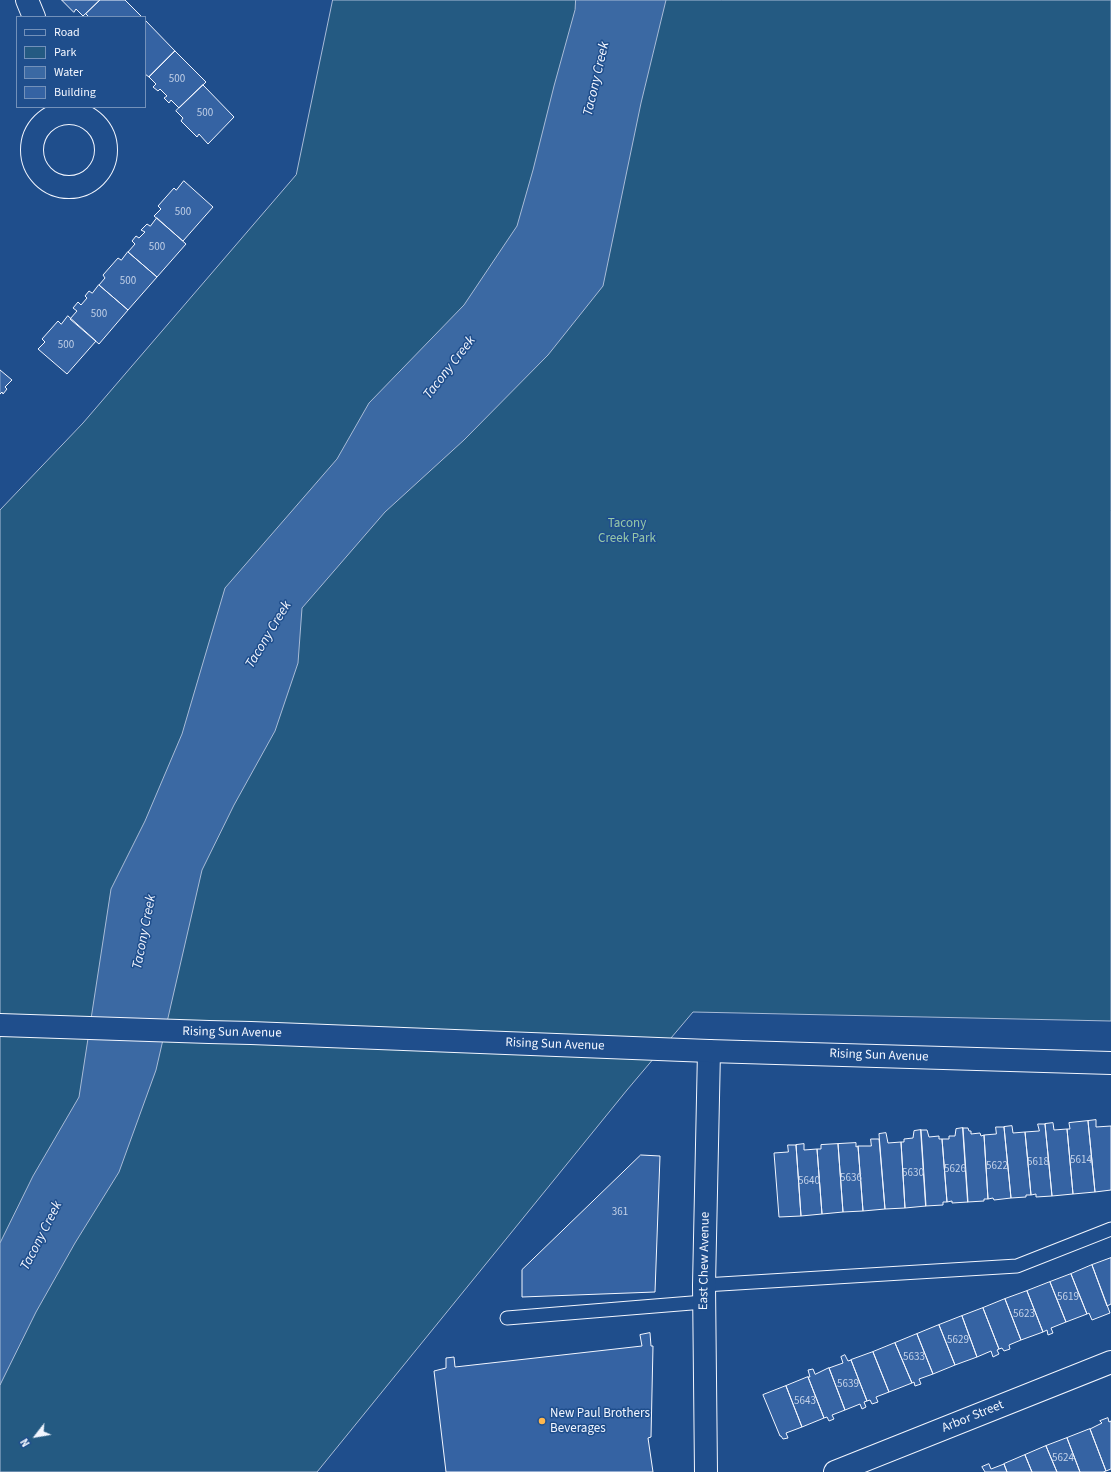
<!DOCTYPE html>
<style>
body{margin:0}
#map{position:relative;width:1111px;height:1472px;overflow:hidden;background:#1f4e8c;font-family:"Source Sans 3",sans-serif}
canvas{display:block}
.legend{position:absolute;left:16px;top:16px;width:130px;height:92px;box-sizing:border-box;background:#1f4e8c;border:1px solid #7391ba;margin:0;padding:5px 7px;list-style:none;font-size:12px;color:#f2f6ff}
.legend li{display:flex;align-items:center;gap:8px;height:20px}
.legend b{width:20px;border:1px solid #7391ba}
.north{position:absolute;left:16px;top:1416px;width:40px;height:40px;-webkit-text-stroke:3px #1f4e8c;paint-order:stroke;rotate:239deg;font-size:11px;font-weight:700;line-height:16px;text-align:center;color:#f2f6ff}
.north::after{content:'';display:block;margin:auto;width:14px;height:18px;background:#f2f6ff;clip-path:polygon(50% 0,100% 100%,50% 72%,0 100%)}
</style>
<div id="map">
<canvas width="1111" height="1472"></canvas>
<ul class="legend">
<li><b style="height:5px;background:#1f4e8c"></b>Road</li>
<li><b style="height:11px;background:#245a82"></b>Park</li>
<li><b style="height:11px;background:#3b69a3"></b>Water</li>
<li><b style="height:11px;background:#3563a3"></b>Building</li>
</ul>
<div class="north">N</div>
</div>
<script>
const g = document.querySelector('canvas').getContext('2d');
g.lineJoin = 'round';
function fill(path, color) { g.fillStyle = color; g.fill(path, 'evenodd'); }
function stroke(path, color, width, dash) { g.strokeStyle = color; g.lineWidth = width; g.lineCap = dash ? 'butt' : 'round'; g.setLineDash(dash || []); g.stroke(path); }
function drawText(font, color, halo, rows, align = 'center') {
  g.font = font + ' "Source Sans 3",sans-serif'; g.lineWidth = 3; g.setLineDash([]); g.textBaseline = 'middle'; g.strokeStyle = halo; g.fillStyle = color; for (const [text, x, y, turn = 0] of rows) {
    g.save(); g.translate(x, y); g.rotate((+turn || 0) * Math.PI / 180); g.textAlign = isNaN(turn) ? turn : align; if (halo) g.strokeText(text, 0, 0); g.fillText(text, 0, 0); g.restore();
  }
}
const green = new Path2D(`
 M333 0H1111V1021L693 1012 627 1090 317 1472H0V510L83 423 296 175Z`);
fill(green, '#245a82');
stroke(green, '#a8bbd7', 1);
const water = new Path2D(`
 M576 0H666L641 103 603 286 548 355 464 440 385 512 302 608 298 663 275 731 234 805 202 870 156 1070 119 1172 75 1243 36 1312 0 1385V1243L33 1176 79 1097 111 889 145 821 182 734 225 588 337 459 369 403 464 305 517 226 533 170 554 86 575 10Z`);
fill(water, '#3b69a3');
stroke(water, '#a8bbd7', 1);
const building = new Path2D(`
 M62 0H100L83 16 76 9 74 12Z
 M100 0H125L142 17H89L86 14Z
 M145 20 175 51 149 77 145 74Z
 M175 51 206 82 179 108 171 100 169 103 164 98 167 96 160 89 158 91 153 87 156 84 149 77Z
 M203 85 234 117 208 144 199 134 197 137 181 121 183 118 176 111Z
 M184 181 213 207 183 241 154 216 161 209 158 206 174 188 176 190Z
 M157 218 186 244 157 277 128 252 135 244 132 241 136 236 139 238 145 232 141 230 147 224 150 226Z
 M128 252 157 277 128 310 99 285 105 278 103 275 118 258 121 260Z
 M99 285 128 310 99 344 70 319 77 311 73 308 78 302 81 305 87 298 85 296 89 291 92 293Z
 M68 316 96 341 67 374 38 349 45 342 42 339 58 321 61 324Z
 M0 370 12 380 5 387 7 389 3 394 2 392 0 394Z
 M1096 1120V1127L1111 1126V1190L1095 1192 1088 1121Z
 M1088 1121 1095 1192 1073 1194 1067 1129H1070L1069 1123Z
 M1053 1123 1054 1130 1067 1129 1073 1194 1052 1196 1045 1124Z
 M1038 1124H1045L1052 1196 1036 1197V1194L1031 1195 1025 1132 1039 1131Z
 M1012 1126 1013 1133 1025 1132 1031 1195H1026V1197L1011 1198 1004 1127Z
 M996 1127H1004L1011 1198 994 1200 993 1198 988 1199 984 1135 996 1134Z
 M963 1128 968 1202 952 1203V1201L947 1202 942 1139H949V1136H955L956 1129Z
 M963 1128H968L969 1131H971V1134L980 1133 981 1136 984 1135 988 1199H984V1201L968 1202Z
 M921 1130 926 1206 905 1208 901 1142H904V1139L913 1138 914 1131Z
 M921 1130H927L929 1137 939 1136V1139H942L947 1202H943V1205L926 1206Z
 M886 1133 888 1143 901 1142 905 1208 885 1209 879 1134Z
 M871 1139H879L885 1209 863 1211 858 1146H871Z
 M856 1143V1147L858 1146 863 1211 843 1212 838 1144Z
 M804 1144V1150L817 1149 822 1214 801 1216 796 1145Z
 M838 1144 843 1212 822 1214 817 1149H821V1145Z
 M788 1145H796L801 1216 779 1217 774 1153 788 1152Z
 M641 1155 660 1156 655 1292 522 1297V1270Z
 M1111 1258V1304L1107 1306 1092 1265Z
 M1092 1265 1110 1313 1092 1320 1089 1313 1087 1314 1071 1274Z
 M1071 1274 1087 1314 1066 1322 1050 1282Z
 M1050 1282 1066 1322 1051 1328 1053 1333 1048 1335 1047 1330 1043 1332 1027 1291Z
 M1027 1291 1043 1332 1021 1340 1005 1299Z
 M1005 1299 1021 1340 1009 1345 1010 1349 1004 1351 1002 1348 999 1349 983 1308Z
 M983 1308 999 1349 997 1350 999 1354 993 1357 991 1351 977 1357 962 1316Z
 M962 1316 977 1357 955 1365 939 1325Z
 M939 1325 955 1365 933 1374 917 1334Z
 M650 1333 651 1346H653L651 1437 648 1438 653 1472H446L434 1371 446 1368V1358L454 1357 455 1367 642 1346 640 1335Z
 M917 1334 933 1374 919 1379 921 1384 915 1386 914 1382 912 1383 895 1343Z
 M895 1343 912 1383 889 1392 873 1352Z
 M873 1352 889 1392 876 1397 878 1402 872 1404 870 1400 867 1401 851 1360Z
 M845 1355 848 1361 851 1360 867 1401 864 1402 866 1407 862 1409 860 1404 845 1410 829 1368 843 1363 841 1357Z
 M829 1368 845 1410 832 1415 834 1419 829 1421 827 1417 824 1418 808 1377H810L808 1370 813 1369 815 1374Z
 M808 1377 824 1418 802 1427 786 1386Z
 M786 1386 802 1427 786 1433 788 1438 783 1439 781 1436H780L763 1395Z
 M1108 1418 1109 1422 1111 1421V1469L1106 1471 1090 1429 1102 1423 1100 1421Z
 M1090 1429 1106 1471 1103 1472H1080L1067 1438Z
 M1067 1438 1080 1472H1057L1046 1446Z
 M1046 1446 1057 1472H1032L1025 1455Z
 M1025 1455 1032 1472H1007L1004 1464Z
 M989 1464 991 1469 1004 1464 1007 1472H985L982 1467Z`);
fill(building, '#3563a3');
stroke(building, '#f2f6ff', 1);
const service = new Path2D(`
 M704 1285 1017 1266 1111 1229
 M507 1318 704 1302`);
const minor = new Path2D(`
 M27 0 34 17
 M32 150a37 37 0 1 1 74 0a37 37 0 1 1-74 0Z
 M706 1472 704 1285 709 1051
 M835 1472 1111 1362`);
const secondary = new Path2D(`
 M0 1025 209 1032 251 1033 709 1051 1111 1063`);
stroke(service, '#f2f6ff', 15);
stroke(minor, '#f2f6ff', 24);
stroke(secondary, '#f2f6ff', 24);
stroke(service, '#1f4e8c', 13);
stroke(minor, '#1f4e8c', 22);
stroke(secondary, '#1f4e8c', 22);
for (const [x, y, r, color] of [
 [542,1421,4,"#ffb74d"]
]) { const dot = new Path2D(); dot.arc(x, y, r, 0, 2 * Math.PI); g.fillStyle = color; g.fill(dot); stroke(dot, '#1f4e8c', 1.5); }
drawText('11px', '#c3d1e8', null, [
 ["500",177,80],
 ["500",205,114],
 ["500",183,213],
 ["500",157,248],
 ["500",128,282],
 ["500",99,315],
 ["500",66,346],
 ["5614",1081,1161],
 ["5618",1038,1163],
 ["5622",997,1167],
 ["5626",955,1170],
 ["5630",913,1174],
 ["5636",851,1179],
 ["5640",809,1182],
 ["361",620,1213],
 ["5619",1068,1298],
 ["5623",1024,1315],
 ["5629",958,1341],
 ["5633",914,1358],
 ["5639",848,1385],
 ["5643",805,1402],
 ["5624",1063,1459]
]);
drawText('13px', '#97c8a6', '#1f4e8c', [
 ["Tacony",627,524],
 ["Creek Park",627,539]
]);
drawText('13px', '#f2f6ff', '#1f4e8c', [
 ["Rising Sun Avenue",232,1033,1],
 ["Rising Sun Avenue",555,1045,2],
 ["Rising Sun Avenue",879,1056,2],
 ["East Chew Avenue",705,1261,-89],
 ["Arbor Street",973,1417,-22]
]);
drawText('13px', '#f2f6ff', '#1f4e8c', [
 ["New Paul Brothers",550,1414],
 ["Beverages",550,1429]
], 'left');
drawText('italic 14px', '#f2f6ff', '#1f4e8c', [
 ["Tacony Creek",597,79,-77],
 ["Tacony Creek",450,368,-52],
 ["Tacony Creek",269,635,-59],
 ["Tacony Creek",145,932,-79],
 ["Tacony Creek",42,1236,-63]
]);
</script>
